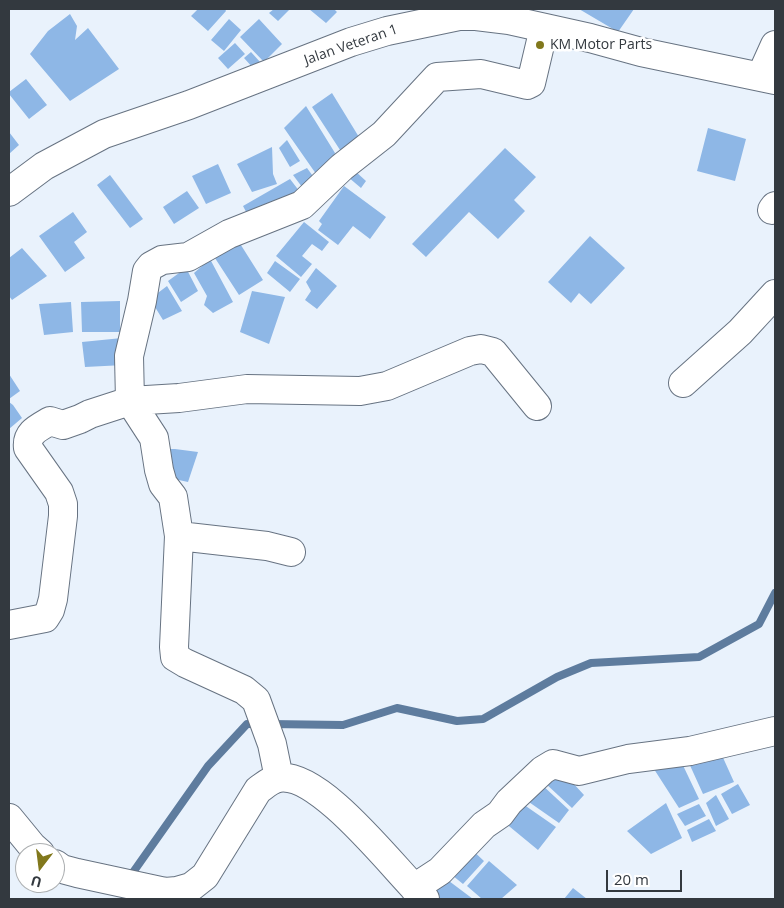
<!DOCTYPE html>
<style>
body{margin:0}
#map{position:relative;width:784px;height:908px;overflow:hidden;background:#e9f2fc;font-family:"Open Sans",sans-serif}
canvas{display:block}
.frame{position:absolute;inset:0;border:10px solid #33393f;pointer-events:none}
.north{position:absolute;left:15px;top:843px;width:50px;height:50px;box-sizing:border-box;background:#fff;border:1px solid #adb0b2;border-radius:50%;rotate:195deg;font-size:14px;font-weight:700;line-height:20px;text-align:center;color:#33393f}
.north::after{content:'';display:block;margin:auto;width:18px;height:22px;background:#81781c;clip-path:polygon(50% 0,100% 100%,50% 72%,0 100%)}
.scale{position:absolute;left:606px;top:870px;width:76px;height:22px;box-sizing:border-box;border:2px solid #33393f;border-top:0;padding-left:6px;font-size:15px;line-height:18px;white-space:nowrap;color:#33393f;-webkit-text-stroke:4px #fff;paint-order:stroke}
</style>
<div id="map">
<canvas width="784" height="908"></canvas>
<div class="frame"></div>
<div class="north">U</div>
<div class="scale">20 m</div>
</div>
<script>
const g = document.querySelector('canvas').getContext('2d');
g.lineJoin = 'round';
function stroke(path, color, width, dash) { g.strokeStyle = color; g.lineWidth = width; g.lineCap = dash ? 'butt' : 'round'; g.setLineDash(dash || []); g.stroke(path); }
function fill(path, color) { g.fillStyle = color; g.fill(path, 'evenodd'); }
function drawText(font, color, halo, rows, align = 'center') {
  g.font = font + ' "Open Sans",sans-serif'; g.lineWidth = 5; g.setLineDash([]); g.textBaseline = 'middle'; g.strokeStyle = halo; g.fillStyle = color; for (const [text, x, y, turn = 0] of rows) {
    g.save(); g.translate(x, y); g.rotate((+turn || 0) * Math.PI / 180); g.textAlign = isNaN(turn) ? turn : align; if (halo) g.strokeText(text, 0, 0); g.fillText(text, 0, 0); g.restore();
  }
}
stroke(new Path2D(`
 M270 724 343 725 397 708 457 721 483 719 557 677 591 663 699 657 759 624 775 593
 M129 878 208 766 247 724H259`), '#5e7c9e', 8);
fill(new Path2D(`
 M198 9H225L226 11 208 31 191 16Z
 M274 9H290L278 21 269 13Z
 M309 9H334L337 12 326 23Z
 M579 9H634L618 32Z
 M70 14 77 26 75 40 88 28 119 69 70 101 30 54 48 31Z
 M229 19 241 30 224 51 211 40Z
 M259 19 282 44 264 62 240 37Z
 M235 43 245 54 228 69 218 58Z
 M251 52 261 63 254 69 244 58Z
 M26 79 47 105 29 119 9 94V92Z
 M332 93 362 142 342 153 312 107Z
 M306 106 335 153 331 164 321 181 284 128Z
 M708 128 746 139 735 181 697 171Z
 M9 132 19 145 9 154Z
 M287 140 300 161 290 167 279 148Z
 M272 147 273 174 277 184 252 192 237 164Z
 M505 148 536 177 514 200 525 211 498 239 469 212 426 257 412 244Z
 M218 164 231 193 206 204 192 176Z
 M307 168 318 183 305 191 293 175Z
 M355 171 366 181 361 188 348 177Z
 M110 175 143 219 130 228 97 185Z
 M290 179 300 192 252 223 243 206Z
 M344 186 386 217 370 239 353 226 338 245 318 230 322 224 319 221Z
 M187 191 199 208 174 224 163 207Z
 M73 212 87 232 74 242 85 258 65 272 39 236Z
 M304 222 329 242 322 251 312 244 302 256 312 264 301 277 276 256Z
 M590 236 625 268 591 304 579 293 571 303 548 282Z
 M239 242 263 280 239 295 213 255Z
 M22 248 47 276 12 300 9 296V258Z
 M210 259 233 302 213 313 204 305 207 296 194 273Z
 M275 261 300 279 290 292 267 273Z
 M186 268 198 291 181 302 168 281Z
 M316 268 337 286 317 309 305 300 311 291 306 282Z
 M167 286 182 311 163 320 150 299Z
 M252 291 285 297 269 344 240 332Z
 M120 301V332H82L81 302Z
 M71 302 73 332 44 335 39 304Z
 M122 338 124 365 85 367 82 342Z
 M9 374 20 391 9 399Z
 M9 402 13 405 22 418 9 429Z
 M160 449H175L198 452 188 482 165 477Z
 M720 751 734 782 703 794 688 761Z
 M679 757 699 799 679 808 652 766Z
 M560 769 584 795 572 808 545 783Z
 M540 783 569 810 559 823 526 800Z
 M738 784 750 805 732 814 721 794Z
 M716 795 729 819 716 826 706 803Z
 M520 802 556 827 538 850 504 822Z
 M666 803 682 838 651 854 627 831Z
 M699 804 706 816 685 826 677 814Z
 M709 819 716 831 692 842 687 830Z
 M469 847 484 861 463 884 447 871Z
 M489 861 517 885 501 899H482L467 886Z
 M445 878 473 899H432L426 895Z
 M573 888 587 899H564Z`), '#8eb7e6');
const minor = new Path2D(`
 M761 76 775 45
 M9 192 44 166 104 134 189 105 351 42 387 31 459 16H476L509 20 590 38 641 52 775 80
 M772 210 775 206
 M683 383 740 332 775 294
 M179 536 267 546 291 552
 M9 625 45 618 50 610 53 599 63 516V504L59 492 28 448C26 433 38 428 50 421L63 425 80 419 90 414 130 401 179 398 247 389 360 391 387 386 470 351 481 349 493 352 537 406
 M279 778 272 744 256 700 244 690 185 663 175 657 174 647 179 536 173 497 163 484 159 470 154 438 130 401 129 356 142 301 147 271 151 266 162 260 188 257 229 234 302 205 342 167 384 134 437 77 481 74 527 85 531 83 544 28
 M9 818 32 846 40 853
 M55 864 62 869 77 873 165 892 177 891 191 887 205 876 258 790C264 786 270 780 278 778 320 770 396 872 425 899
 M414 888 440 871 484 825 500 814 509 802 543 770 553 764 579 771 628 759 690 751 775 731`);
stroke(minor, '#677382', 30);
stroke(minor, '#fff', 28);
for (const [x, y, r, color] of [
 [540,45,5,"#81781c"]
]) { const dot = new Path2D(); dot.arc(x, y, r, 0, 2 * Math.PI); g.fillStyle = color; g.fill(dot); stroke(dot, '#fff', 2); }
drawText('14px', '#33393f', '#fff', [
 ["Jalan Veteran 1",351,45,-19]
]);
drawText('14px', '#33393f', '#fff', [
 ["KM Motor Parts",550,45]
], 'left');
</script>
